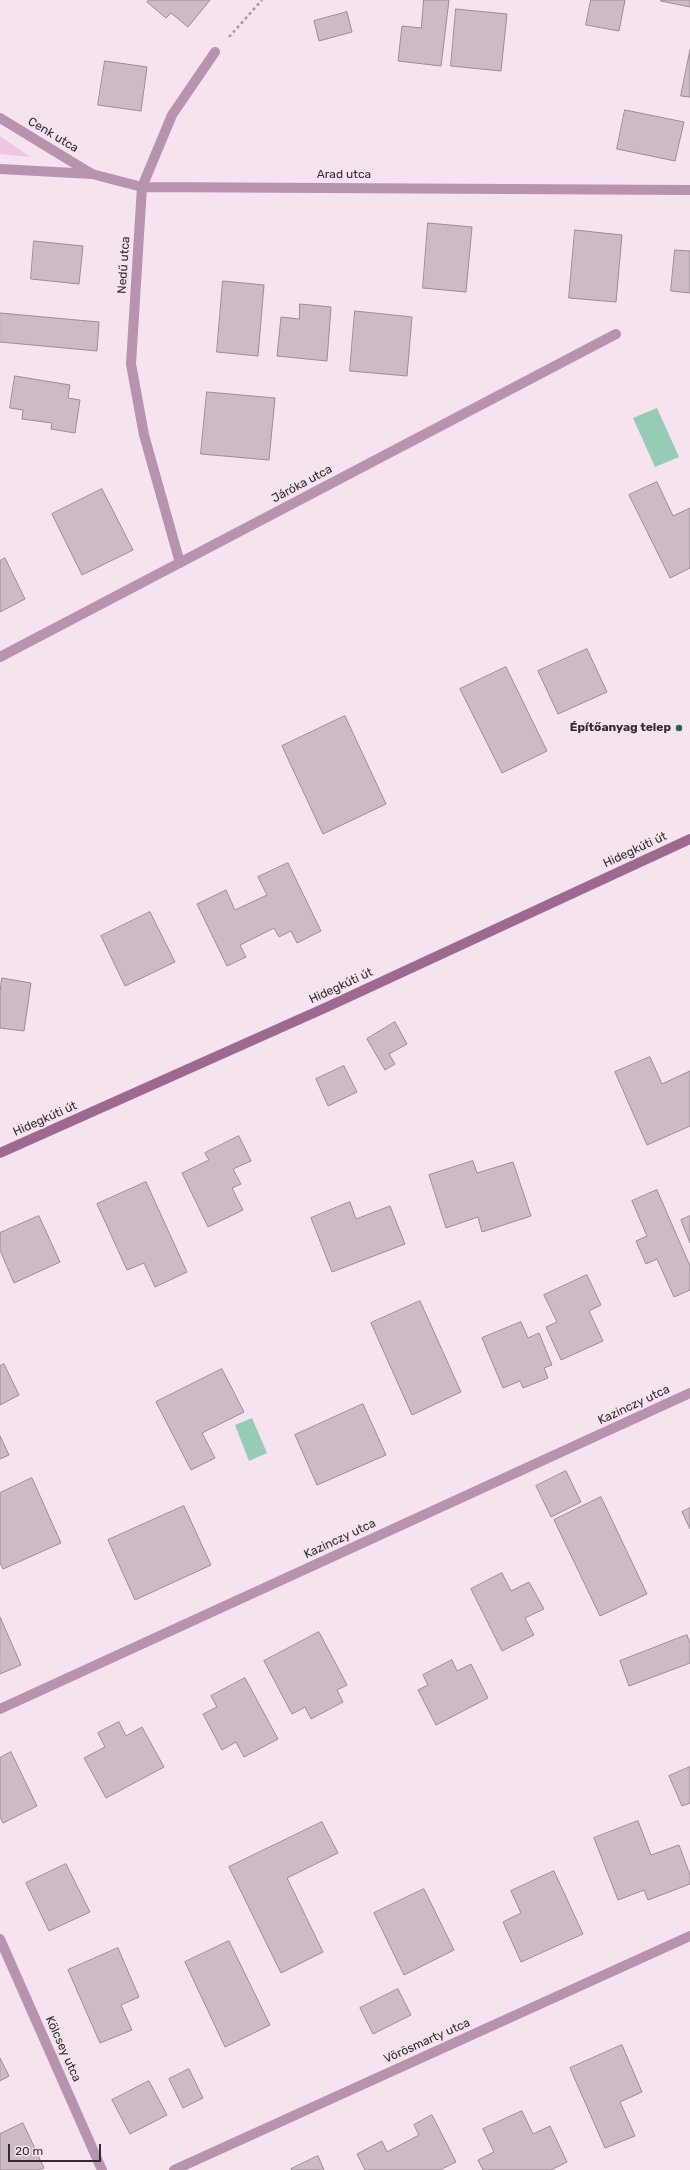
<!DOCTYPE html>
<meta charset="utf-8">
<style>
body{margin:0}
#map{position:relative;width:690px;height:2170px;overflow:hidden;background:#f5e3f0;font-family:Rubik,sans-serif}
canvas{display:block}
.scale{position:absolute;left:8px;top:2144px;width:93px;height:18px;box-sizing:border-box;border:2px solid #322c30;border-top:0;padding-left:5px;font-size:12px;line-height:14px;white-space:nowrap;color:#322c30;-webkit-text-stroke:3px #f5e3f0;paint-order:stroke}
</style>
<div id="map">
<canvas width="690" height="2170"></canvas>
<div class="scale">20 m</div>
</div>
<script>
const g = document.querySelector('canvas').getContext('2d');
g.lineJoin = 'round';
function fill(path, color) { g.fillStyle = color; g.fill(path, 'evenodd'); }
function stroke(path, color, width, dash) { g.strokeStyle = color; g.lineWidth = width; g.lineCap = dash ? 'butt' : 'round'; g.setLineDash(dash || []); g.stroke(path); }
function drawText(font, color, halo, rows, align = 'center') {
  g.font = font + ' Rubik,sans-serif'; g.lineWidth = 4; g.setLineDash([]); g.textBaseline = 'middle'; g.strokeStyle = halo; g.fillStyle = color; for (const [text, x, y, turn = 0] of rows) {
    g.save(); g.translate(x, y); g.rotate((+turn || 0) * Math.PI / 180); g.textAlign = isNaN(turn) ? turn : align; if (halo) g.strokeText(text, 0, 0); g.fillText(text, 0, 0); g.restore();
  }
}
fill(new Path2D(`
 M0 136 30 157 0 154Z`), '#edc7e2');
fill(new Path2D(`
 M657 408 679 457 655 467 633 418Z
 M252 1418 267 1453 249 1461 235 1425Z`), '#96ccb6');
const building = new Path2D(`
 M149 0H210L188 27 171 13 166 18 147 2Z
 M424 0H449L441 66 398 61 402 26 421 28Z
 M591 0H625L619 31 586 25Z
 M661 0H690V7L661 1Z
 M456 9 507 14 501 71 451 66Z
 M347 12 352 32 319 41 314 21Z
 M690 50V97L681 96Z
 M105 61 147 67 141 111 98 105Z
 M625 110 684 122 675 161 617 149Z
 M428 223 472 227 466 292 423 288Z
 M575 230 622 235 616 302 569 298Z
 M34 241 83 246 79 284 31 279Z
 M675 250 690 251V293L671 291Z
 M223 281 264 285 258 356 217 352Z
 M300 304 331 307 327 361 277 356 281 317 299 319Z
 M355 311 412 317 407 376 350 371Z
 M0 313 99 322 97 351 0 342Z
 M15 376 70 385 68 398 80 400 75 433 51 429 52 423 22 419 23 410 10 408Z
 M207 392 275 398 269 460 201 454Z
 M657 482 673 516 690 508V568L670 578 629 495Z
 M102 489 133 550 82 575 52 514Z
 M5 558 25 599 0 612V561Z
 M587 649 607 692 558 714 538 671Z
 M506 667 547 751 502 773 460 689Z
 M345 716 386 804 323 834 282 746Z
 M288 863 321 931 297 943 291 931 279 937 274 928 240 945 246 957 227 966 197 904 226 890 235 910 267 895 258 877Z
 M150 912 175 962 125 986 101 936Z
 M2 978 31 983 24 1031 0 1028V993Z
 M395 1022 407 1044 389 1054 395 1064 385 1070 367 1039Z
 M650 1057 662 1084 690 1071V1126L647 1145 615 1072Z
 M344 1066 357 1092 328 1106 316 1079Z
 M239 1136 251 1161 233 1169 241 1184 232 1188 243 1210 208 1227 182 1173 209 1160 205 1153Z
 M473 1161 477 1173 513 1162 531 1216 482 1232 478 1217 446 1228 429 1175Z
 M146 1182 187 1272 155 1287 144 1263 127 1270 97 1204Z
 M657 1190 690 1266V1290L674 1297 657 1259 646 1264 636 1241 647 1236 632 1201Z
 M350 1202 356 1219 390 1206 405 1244 332 1272 311 1218Z
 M39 1216 60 1262 14 1283 0 1250V1233Z
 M690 1216V1243L681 1220Z
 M587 1275 601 1305 589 1311 603 1341 561 1360 546 1327 557 1322 544 1295Z
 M420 1301 461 1392 412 1415 371 1323Z
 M521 1322 528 1338 539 1333 552 1365 544 1368 548 1378 523 1388 520 1381 503 1388 482 1338Z
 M4 1364 19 1395 0 1405V1366Z
 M222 1369 244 1412 202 1433 215 1458 191 1470 156 1402Z
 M363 1404 386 1455 317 1485 295 1435Z
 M0 1436 9 1455 0 1459Z
 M566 1471 581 1502 551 1517 536 1486Z
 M32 1478 61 1543 3 1569 0 1563V1493Z
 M601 1497 647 1594 600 1616 554 1520Z
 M184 1506 211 1565 135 1600 108 1540Z
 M690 1508V1529L682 1512Z
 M502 1573 511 1591 529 1582 544 1609 525 1618 534 1635 502 1651 471 1589Z
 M0 1617 21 1665 0 1674Z
 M319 1632 347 1685 337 1690 343 1702 311 1719 305 1707 292 1714 264 1661Z
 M687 1635 690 1644V1663L629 1686 620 1661Z
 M452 1660 457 1671 471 1664 488 1698 436 1725 418 1690 428 1685 423 1675Z
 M245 1678 278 1739 244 1757 236 1742 222 1750 203 1714 217 1707 211 1696Z
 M119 1722 126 1736 142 1727 164 1767 106 1798 84 1758 105 1747 98 1733Z
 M11 1752 37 1806 3 1823 0 1817V1758Z
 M690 1767V1803L682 1806 669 1776Z
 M638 1821 651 1855 679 1845 690 1875V1884L648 1900 644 1890 618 1900 594 1838Z
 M322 1822 338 1853 287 1878 323 1952 281 1973 229 1867Z
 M66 1864 90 1912 49 1931 26 1883Z
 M554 1871 583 1934 521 1962 503 1922 521 1913 511 1891Z
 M424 1889 454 1950 404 1975 374 1913Z
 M229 1941 270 2025 225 2047 185 1962Z
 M118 1948 139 1997 121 2005 132 2030 100 2043 68 1970Z
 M398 1989 411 2015 373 2034 360 2008Z
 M622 2045 642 2092 620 2102 635 2136 605 2148 570 2068Z
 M0 2058 9 2076 0 2081Z
 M189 2069 203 2098 183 2108 169 2079Z
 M149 2081 167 2115 130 2134 112 2100Z
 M522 2111 533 2134 550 2126 567 2162 551 2170H483L478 2160 494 2152 483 2129Z
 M432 2115 456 2162 440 2170H365L357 2154 382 2141 387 2152 419 2135 414 2125Z
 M23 2123 44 2168 39 2170H0V2134Z
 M318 2156 324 2170H292L291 2169Z`);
fill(building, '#ccbbc7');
stroke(building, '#9b8b97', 1);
stroke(new Path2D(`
 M229 37 262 0`), '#a79aa3', 2.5, [3, 3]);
stroke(new Path2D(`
 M0 118 92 174`), '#b793ad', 10);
stroke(new Path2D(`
 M0 169 92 174 142 187 690 190
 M180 563 144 435 131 364 142 187 172 115 215 52
 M0 657 616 334
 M0 1709 690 1393
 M0 1939 102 2170
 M174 2170 690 1936`), '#b793ad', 10);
stroke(new Path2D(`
 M0 1153 327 1007 690 839`), '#9d698f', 10);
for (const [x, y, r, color] of [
 [679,728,4,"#27644f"]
]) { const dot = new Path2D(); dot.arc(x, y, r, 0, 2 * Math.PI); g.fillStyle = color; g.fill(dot); stroke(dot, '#f5e3f0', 1.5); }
drawText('12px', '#322c30', '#f5e3f0', [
 ["Cenk utca",53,135,31],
 ["Arad utca",344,175],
 ["Nedű utca",124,265,-86],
 ["Járóka utca",302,484,-28],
 ["Hidegkúti út",635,850,-25],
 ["Hidegkúti út",341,986,-25],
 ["Hidegkúti út",45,1119,-24],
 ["Kazinczy utca",634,1405,-25],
 ["Kazinczy utca",340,1539,-25],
 ["Vörösmarty utca",427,2041,-24],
 ["Kölcsey utca",63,2049,66]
]);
drawText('bold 12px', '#322c30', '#f5e3f0', [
 ["Építőanyag telep",671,728]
], 'right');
</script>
